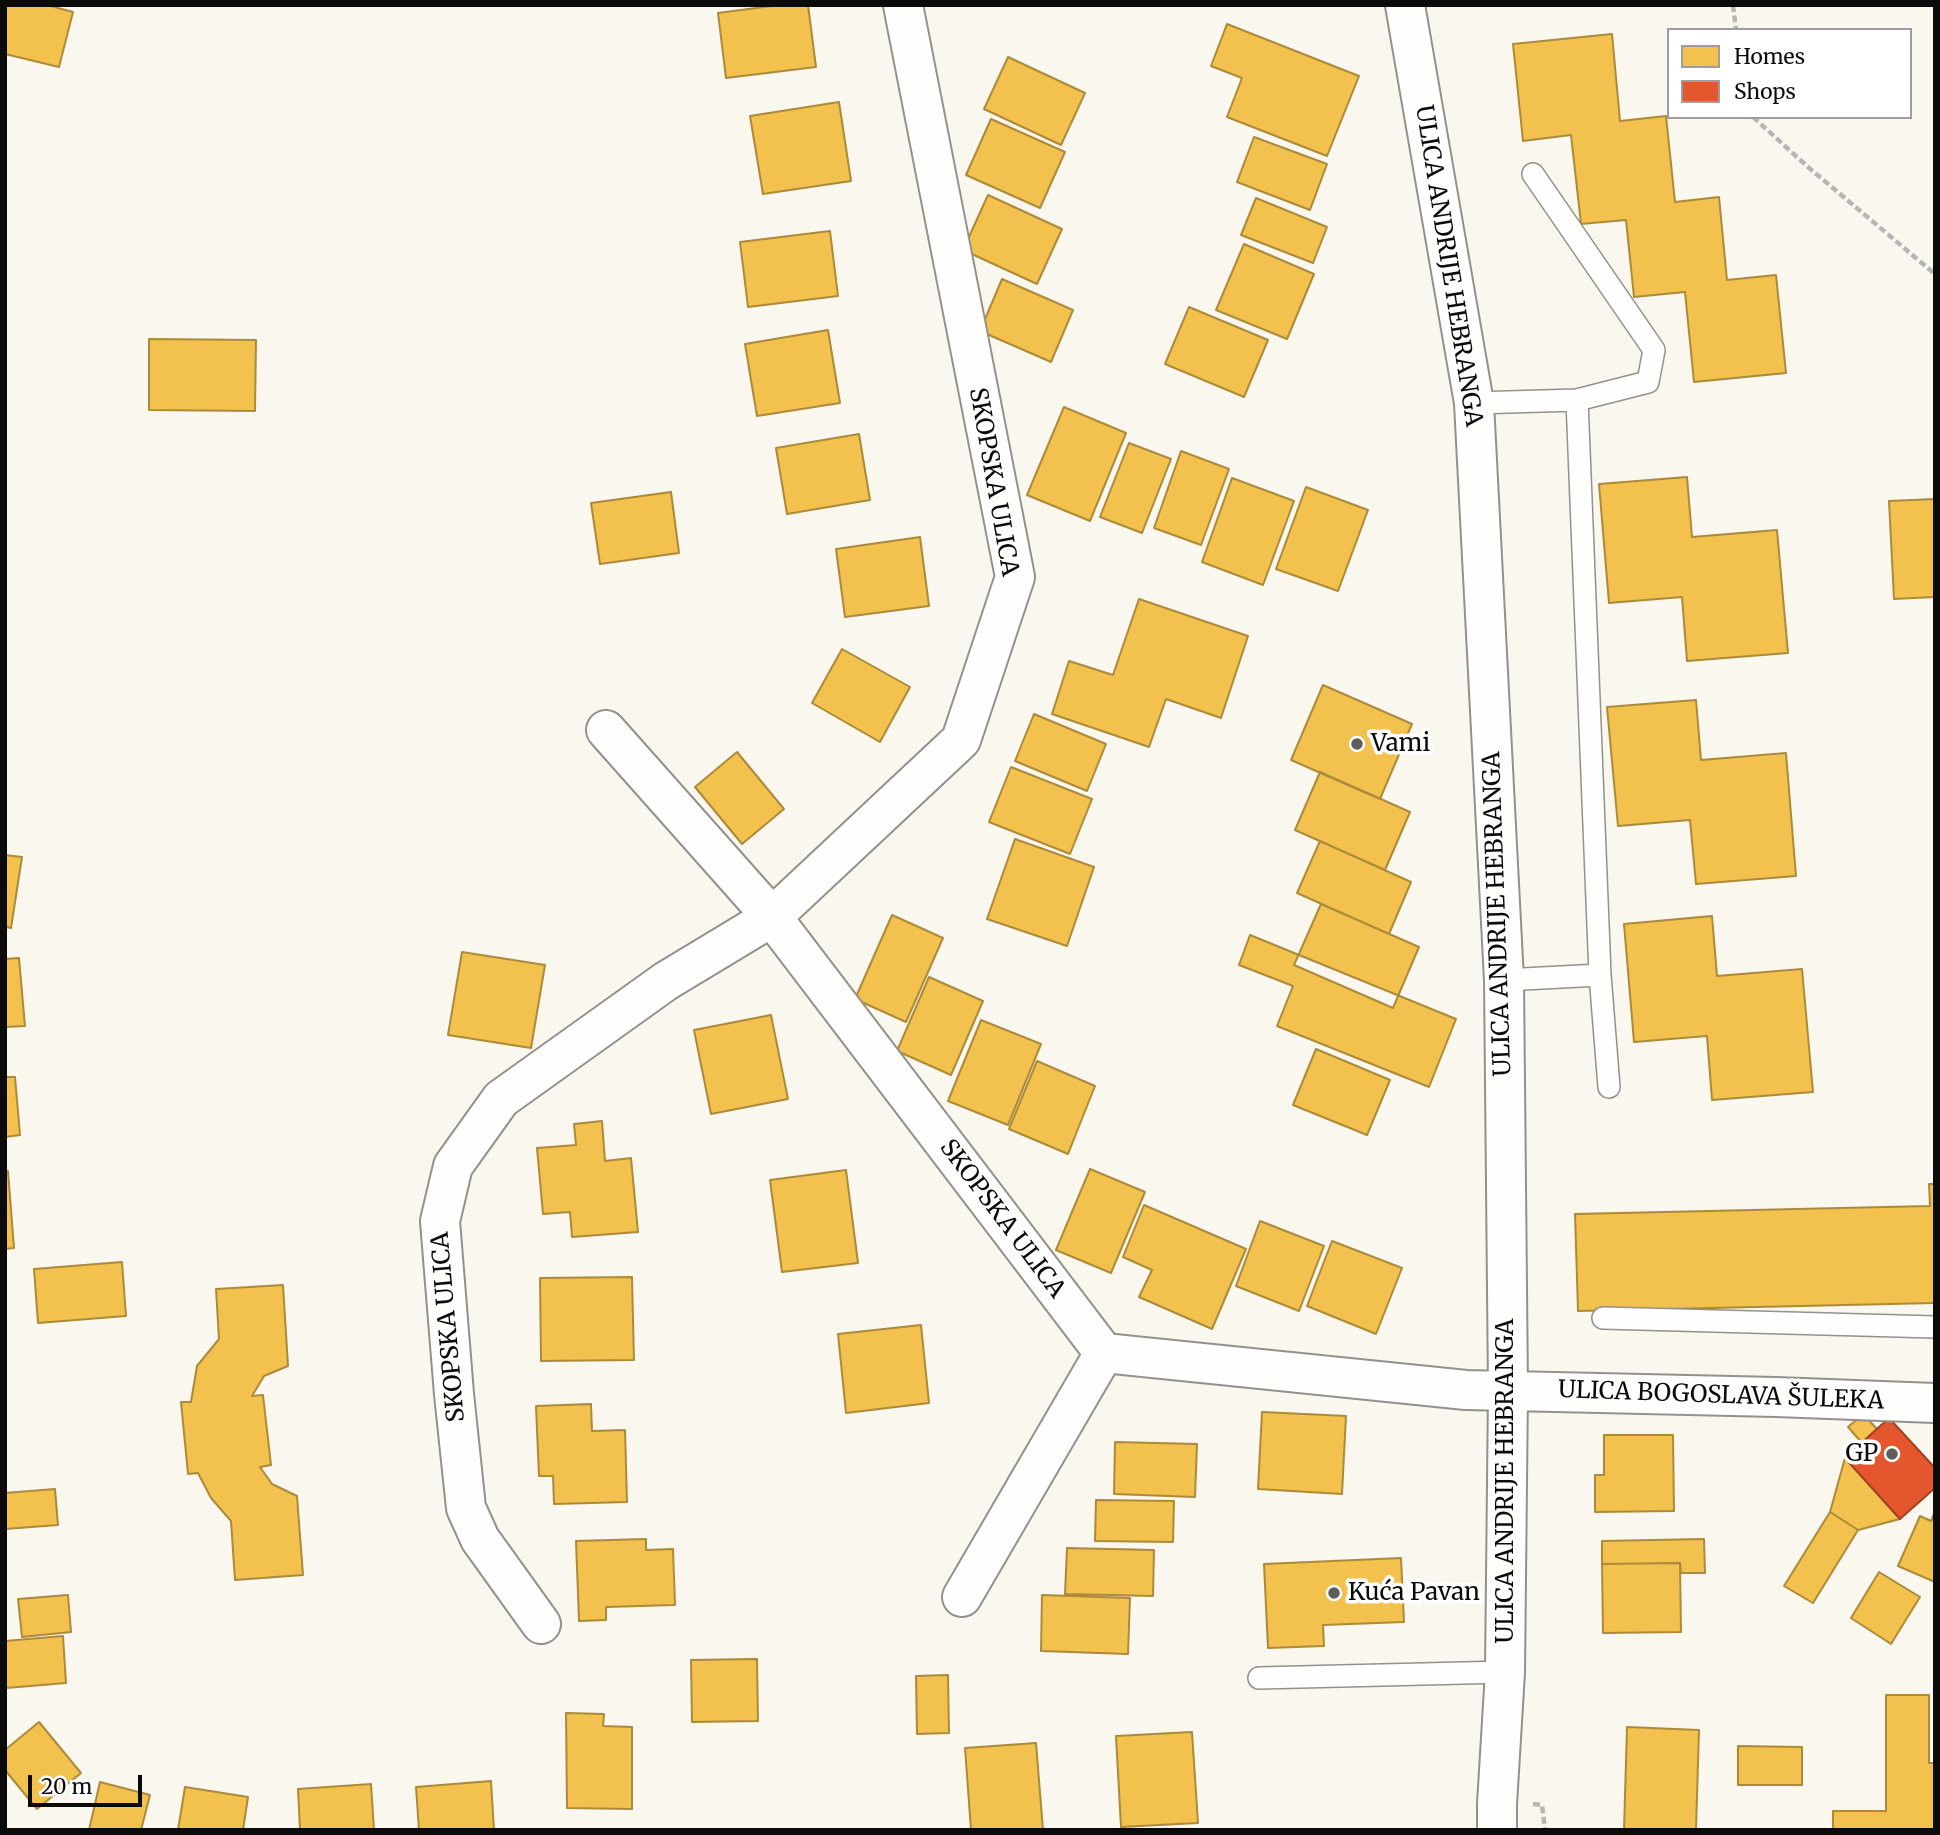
<!DOCTYPE html>
<meta charset="utf-8">
<style>
body{margin:0}
#map{position:relative;width:1940px;height:1835px;overflow:hidden;background:#faf7ee;font-family:Merriweather,serif}
canvas{display:block}
.frame{position:absolute;inset:0;border:7px solid #0b0b0b;pointer-events:none}
.legend{position:absolute;left:1667px;top:28px;width:245px;height:91px;box-sizing:border-box;background:#fff;border:2px solid #9d9d9d;margin:0;padding:9px 12px;list-style:none;font-size:21px;color:#0b0b0b}
.legend li{display:flex;align-items:center;gap:14px;height:35px}
.legend b{width:35px;border:2px solid #9d9d9d}
.scale{position:absolute;left:28px;top:1775px;width:114px;height:32px;box-sizing:border-box;border:4px solid #0b0b0b;border-top:0;padding-left:9px;font-size:21px;line-height:24px;white-space:nowrap;color:#0b0b0b;-webkit-text-stroke:5px #fff;paint-order:stroke}
</style>
<div id="map">
<canvas width="1940" height="1835"></canvas>
<div class="frame"></div>
<ul class="legend">
<li><b style="height:19px;background:#f2c14e"></b>Homes</li>
<li><b style="height:19px;background:#e4572e"></b>Shops</li>
</ul>
<div class="scale">20 m</div>
</div>
<script>
const g = document.querySelector('canvas').getContext('2d');
g.lineJoin = 'round';
function fill(path, color) { g.fillStyle = color; g.fill(path, 'evenodd'); }
function stroke(path, color, width, dash) { g.strokeStyle = color; g.lineWidth = width; g.lineCap = dash ? 'butt' : 'round'; g.setLineDash(dash || []); g.stroke(path); }
function drawText(font, color, halo, rows, align = 'center') {
  g.font = font + ' Merriweather,serif'; g.lineWidth = 7; g.setLineDash([]); g.textBaseline = 'middle'; g.strokeStyle = halo; g.fillStyle = color; for (const [text, x, y, turn = 0] of rows) {
    g.save(); g.translate(x, y); g.rotate((+turn || 0) * Math.PI / 180); g.textAlign = isNaN(turn) ? turn : align; if (halo) g.strokeText(text, 0, 0); g.fillText(text, 0, 0); g.restore();
  }
}
const homes = new Path2D(`
 M6 5H47L73 12 59 67 5 54Z
 M779 5H808L816 67 726 78 718 13Z
 M1227 24 1359 76 1327 156 1227 117 1242 78 1211 66Z
 M1612 34 1620 121 1666 116 1675 202 1719 197 1727 280 1776 275 1786 373 1694 382 1685 292 1634 297 1626 220 1581 224 1571 135 1523 141 1513 44Z
 M1008 57 1085 93 1061 145 984 109Z
 M839 102 851 181 763 194 750 116Z
 M991 119 1065 152 1040 208 966 175Z
 M1254 137 1327 164 1310 210 1237 182Z
 M988 195 1062 229 1037 284 963 250Z
 M1256 198 1327 227 1313 263 1241 235Z
 M830 231 838 296 748 307 740 242Z
 M1244 244 1314 274 1287 339 1216 310Z
 M1002 279 1073 310 1051 362 980 331Z
 M1189 307 1268 340 1244 397 1165 364Z
 M828 330 840 403 757 416 745 344Z
 M149 339 256 340 255 411 149 410Z
 M1064 407 1126 433 1090 521 1027 495Z
 M859 434 870 500 787 514 776 448Z
 M1129 443 1171 459 1142 533 1100 517Z
 M1181 451 1229 469 1201 545 1154 528Z
 M1687 477 1692 537 1777 530 1788 653 1687 661 1682 597 1609 603 1599 484Z
 M1232 478 1294 501 1263 585 1202 562Z
 M1306 487 1368 510 1338 591 1276 569Z
 M671 492 679 553 600 564 591 503Z
 M1935 499V597L1894 599 1889 501Z
 M920 537 929 606 845 617 836 549Z
 M1139 599 1248 636 1221 718 1166 699 1149 747 1052 714 1069 661 1113 675Z
 M842 649 910 687 880 742 812 703Z
 M1323 685 1412 724 1380 799 1291 760Z
 M1696 700 1701 760 1786 753 1796 876 1696 884 1690 820 1618 826 1607 707Z
 M1034 714 1106 744 1087 791 1015 761Z
 M737 752 784 809 742 844 695 787Z
 M1011 767 1092 799 1070 854 989 822Z
 M1320 772 1410 812 1385 870 1295 830Z
 M1015 839 1094 867 1067 946 987 919Z
 M1320 841 1411 882 1389 934 1297 893Z
 M5 855 22 857 11 928 5 927Z
 M1321 904 1419 947 1393 1008 1294 965Z
 M892 915 943 938 906 1022 855 999Z
 M1712 916 1717 976 1802 969 1813 1092 1712 1100 1707 1036 1634 1042 1624 924Z
 M1250 935 1456 1019 1429 1087 1277 1026 1293 986 1239 965Z
 M462 952 545 965 531 1048 448 1035Z
 M19 958 25 1026 5 1027V959Z
 M929 977 983 1001 951 1075 897 1051Z
 M771 1015 788 1099 711 1114 694 1030Z
 M981 1020 1041 1044 1008 1125 948 1101Z
 M1316 1049 1390 1080 1367 1135 1293 1105Z
 M1037 1061 1095 1086 1068 1154 1009 1129Z
 M5 1077H15L20 1135 5 1137Z
 M602 1121 605 1161 631 1158 638 1232 572 1237 570 1212 543 1214 537 1148 576 1145 574 1124Z
 M1090 1169 1145 1192 1111 1273 1056 1250Z
 M846 1170 858 1263 782 1272 770 1180Z
 M8 1171 14 1248 5 1249V1172Z
 M1929 1184H1935V1303L1578 1311 1575 1214 1930 1206Z
 M1144 1205 1246 1249 1212 1329 1139 1297 1152 1270 1123 1257Z
 M1260 1221 1324 1246 1299 1311 1236 1286Z
 M1332 1241 1402 1268 1376 1334 1307 1306Z
 M122 1262 126 1316 38 1323 34 1269Z
 M632 1277 634 1360 541 1361 540 1278Z
 M283 1285 288 1366 264 1376 252 1396 263 1395 271 1465 260 1467 272 1484 297 1496 303 1575 235 1580 231 1521 211 1498 198 1473 188 1474 181 1402H191L197 1366 219 1339 216 1289Z
 M921 1325 929 1403 846 1413 838 1334Z
 M591 1404 592 1431 625 1430 627 1502 554 1504 553 1476H539L536 1406Z
 M1262 1412 1346 1416 1342 1494 1258 1489Z
 M1863 1414 1877 1429 1862 1443 1848 1427Z
 M1604 1435H1673L1674 1511 1595 1512V1475H1604Z
 M1115 1442 1197 1444 1195 1497 1114 1494Z
 M1845 1458 1900 1519 1858 1530 1830 1512Z
 M55 1489 58 1525 5 1529V1493Z
 M1096 1500 1174 1501 1173 1542 1095 1541Z
 M1830 1512 1858 1530 1813 1603 1784 1586Z
 M1934 1514H1935V1582L1898 1566 1920 1516 1931 1521Z
 M646 1539V1550L673 1549 675 1605 606 1607V1620L579 1621 576 1541Z
 M1704 1539 1705 1573H1681L1680 1563 1602 1564V1541Z
 M1067 1548 1154 1550 1153 1596 1065 1594Z
 M1401 1558 1404 1622 1323 1625 1324 1646 1268 1648 1264 1564Z
 M1680 1563 1681 1632 1603 1633 1602 1564Z
 M1879 1572 1920 1597 1891 1644 1851 1618Z
 M68 1595 71 1632 22 1637 18 1599Z
 M1042 1595 1130 1598 1128 1654 1041 1651Z
 M63 1636 66 1683 6 1688 5 1641Z
 M757 1659 758 1721 692 1722 691 1660Z
 M948 1675 949 1733 917 1734 916 1676Z
 M1886 1695H1929V1763H1935V1830H1833V1811H1886Z
 M566 1713 604 1714 603 1726 632 1727V1809L567 1808Z
 M39 1722 81 1773 37 1809 5 1770V1750Z
 M1627 1727 1699 1730 1696 1830H1624Z
 M1192 1732 1198 1823 1121 1827 1116 1736Z
 M1036 1743 1043 1830H971L965 1748Z
 M1738 1746 1802 1747V1785H1738Z
 M491 1781 494 1830H419L416 1787Z
 M100 1782 150 1795 141 1830H89Z
 M371 1784 374 1830H300L298 1789Z
 M185 1787 248 1797 243 1830H178Z`);
fill(homes, '#f2c14e');
stroke(homes, '#ad8a3a', 2);
const shops = new Path2D(`
 M1889 1418 1935 1468V1488L1900 1519 1845 1458Z`);
fill(shops, '#e4572e');
stroke(shops, '#a34024', 2);
const lane = new Path2D(`
 M1533 174 1654 350 1648 382 1577 400
 M1474 403 1577 400 1600 975 1504 980
 M1600 975 1609 1087
 M1603 1318 1935 1327
 M1259 1678 1505 1672`);
const street = new Path2D(`
 M1405 5 1474 403 1504 980 1508 1390 1505 1672 1497 1804V1830
 M606 730 772 917 1104 1353
 M962 1597 1104 1353 1466 1390 1776 1397 1935 1403
 M541 1624 480 1539 466 1508 454 1394 440 1221 453 1166 501 1099 666 981 772 917 961 740 1015 577 903 5`);
stroke(lane, '#93918d', 24);
stroke(street, '#93918d', 42);
stroke(new Path2D(`
 M1733 5 1736 30
 M1753 117 1808 167 1935 274
 M1533 1804 1542 1805 1545 1830`), '#b7b6b5', 4.5, [7, 3.5]);
stroke(lane, '#fefefc', 21);
stroke(street, '#fefefc', 38);
for (const [x, y, r, color] of [
 [1357,744,7,"#5f5e5a"],
 [1892,1454,7,"#5f5e5a"],
 [1334,1593,7,"#5f5e5a"]
]) { const dot = new Path2D(); dot.arc(x, y, r, 0, 2 * Math.PI); g.fillStyle = color; g.fill(dot); stroke(dot, '#fff', 2.5); }
drawText('24px', '#0b0b0b', '#fff', [
 ["ULICA ANDRIJE HEBRANGA",1448,266,81],
 ["SKOPSKA ULICA",993,482,80],
 ["ULICA ANDRIJE HEBRANGA",1498,914,-92],
 ["SKOPSKA ULICA",1002,1219,53],
 ["SKOPSKA ULICA",449,1327,-95],
 ["ULICA BOGOSLAVA ŠULEKA",1721,1396,2],
 ["ULICA ANDRIJE HEBRANGA",1506,1481,-90]
]);
drawText('24px', '#0b0b0b', '#fff', [
 ["Vami",1371,744],
 ["GP",1878,1454,"right"],
 ["Kuća Pavan",1348,1593]
], 'left');
</script>
